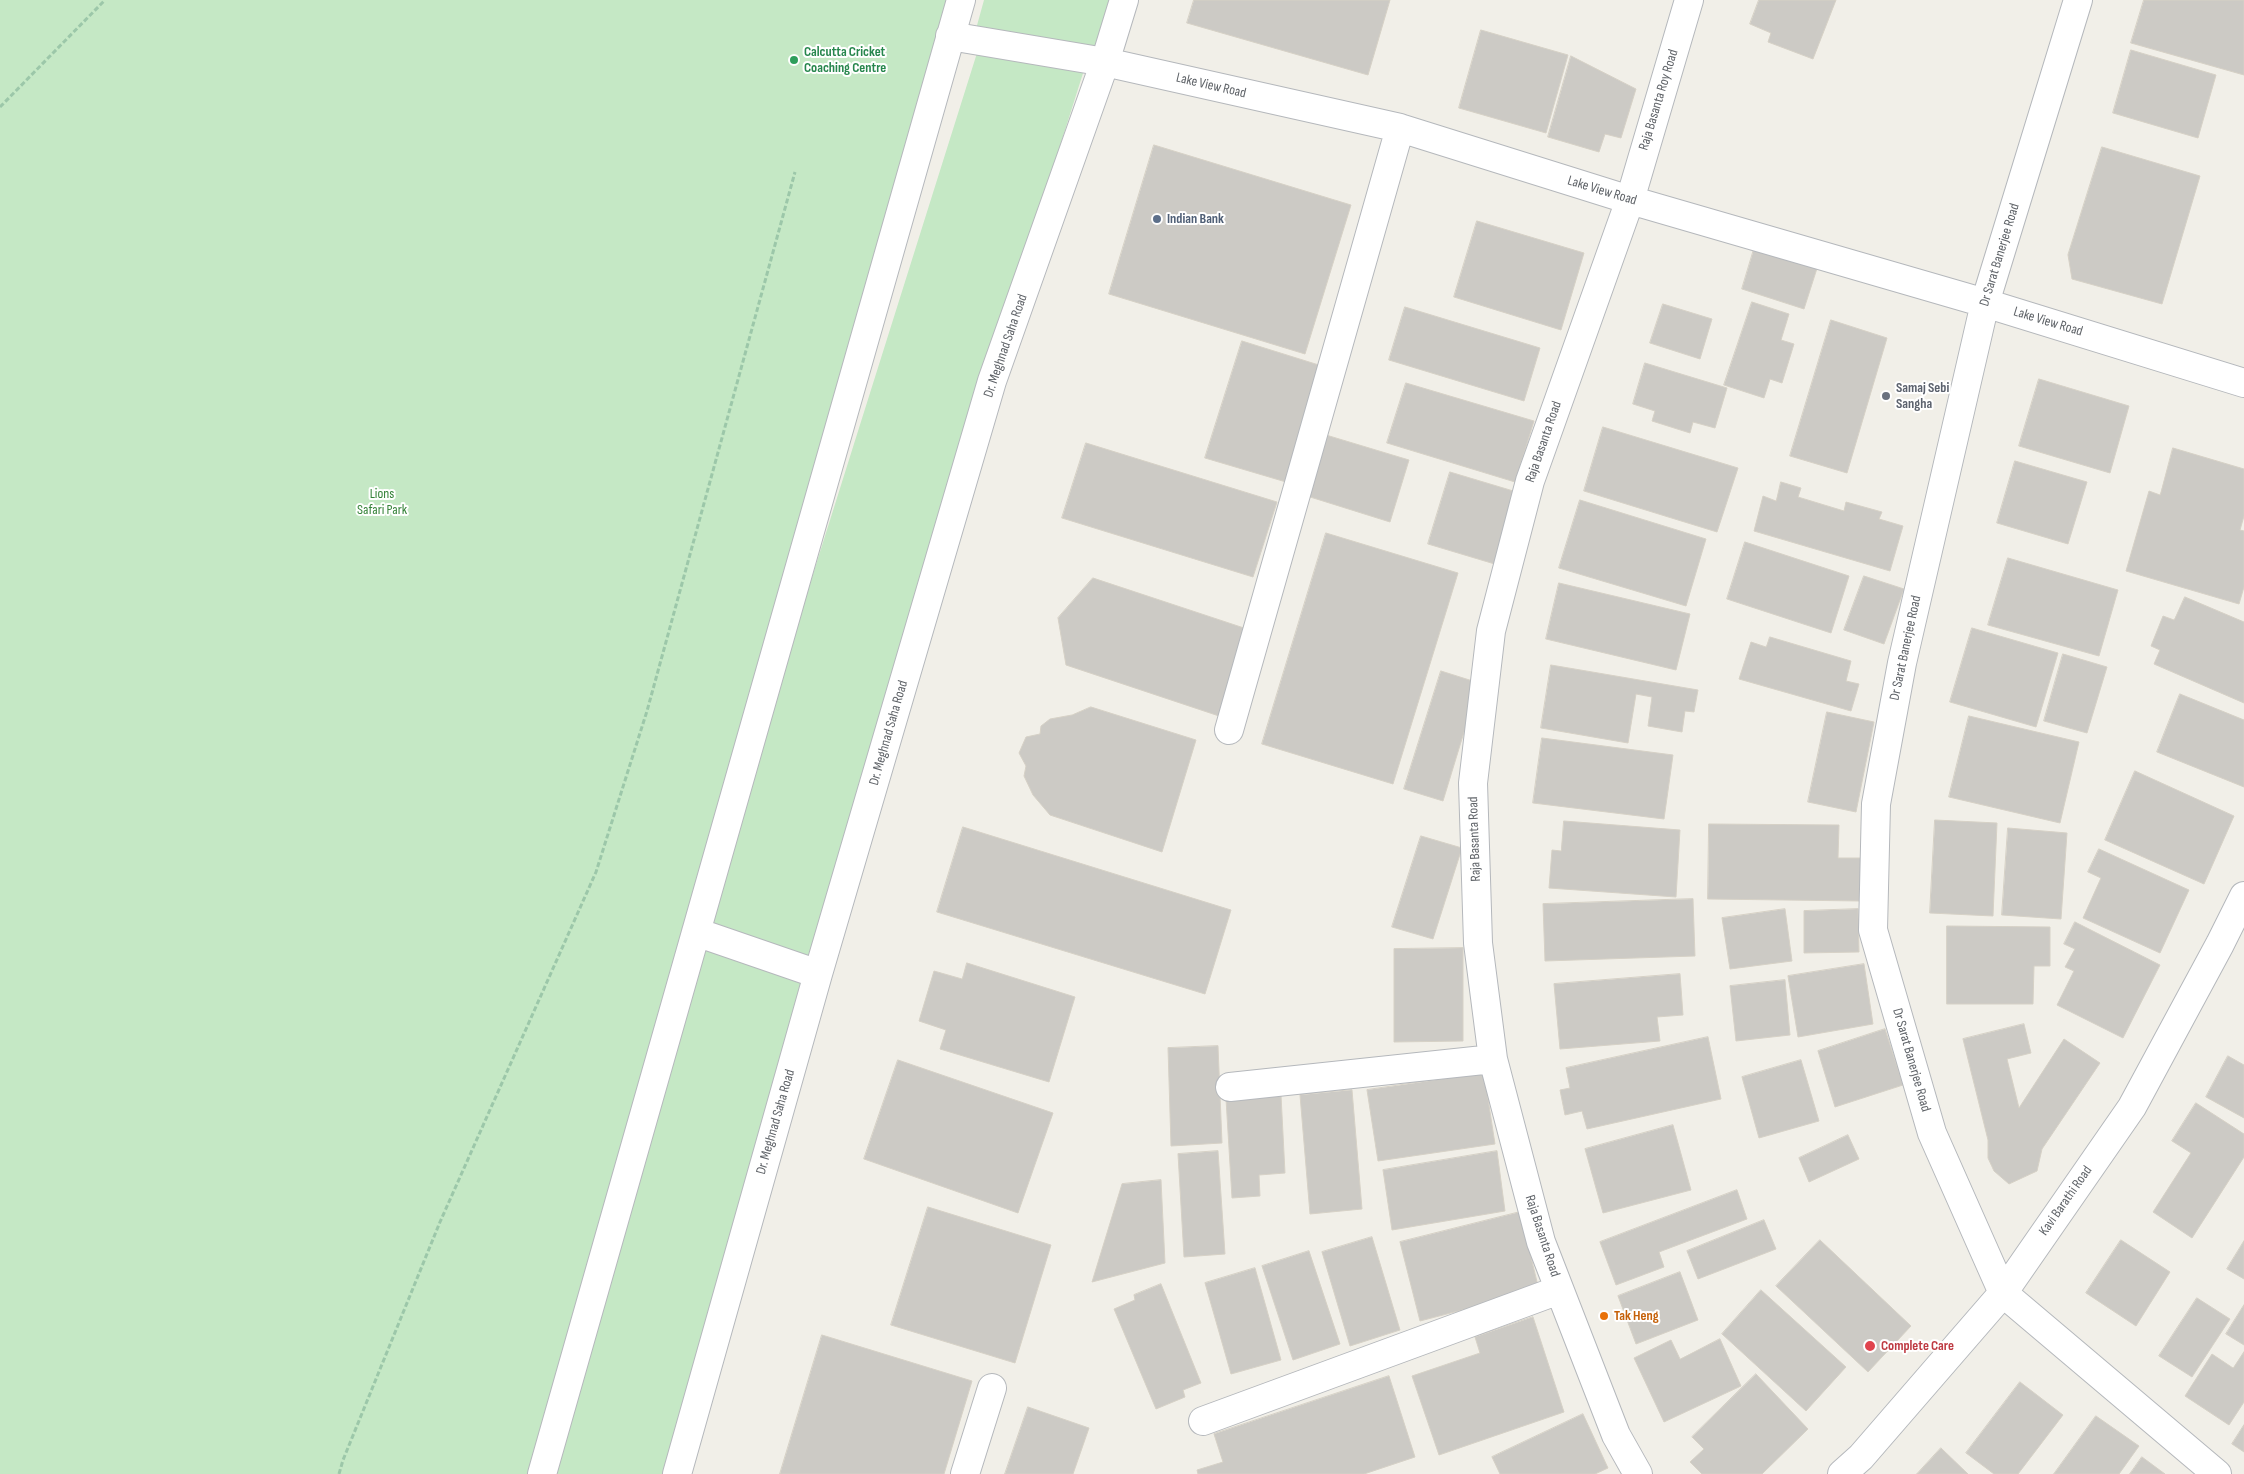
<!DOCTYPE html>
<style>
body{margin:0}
canvas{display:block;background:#f1efe8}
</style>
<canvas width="2244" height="1474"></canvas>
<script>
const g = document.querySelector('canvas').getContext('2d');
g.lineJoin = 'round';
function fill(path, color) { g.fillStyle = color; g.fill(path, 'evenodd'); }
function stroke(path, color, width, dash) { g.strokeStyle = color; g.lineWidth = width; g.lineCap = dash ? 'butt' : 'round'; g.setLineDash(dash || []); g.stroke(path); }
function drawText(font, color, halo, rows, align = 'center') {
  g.font = font + ' "Sofia Sans Condensed",sans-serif'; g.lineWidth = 4; g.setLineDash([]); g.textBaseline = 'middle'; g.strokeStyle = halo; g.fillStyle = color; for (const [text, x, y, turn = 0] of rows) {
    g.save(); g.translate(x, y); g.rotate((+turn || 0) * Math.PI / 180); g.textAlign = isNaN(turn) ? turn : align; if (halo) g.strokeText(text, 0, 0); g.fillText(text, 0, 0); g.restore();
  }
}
fill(new Path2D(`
 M0 0H961L537 1474H0Z
 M984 0H1109L1095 48 976 29Z
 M977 53 1084 70 980 399 670 1474H556L763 733Z`), '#c5e8c5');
const building = new Path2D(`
 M1194 0H1390L1368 75 1187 23Z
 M1759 0H1836L1813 59 1768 42 1771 33 1750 24Z
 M2144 0H2244V75L2131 43Z
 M1481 30 1568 55 1546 133 1459 108Z
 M2131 50 2216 75 2198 138 2113 113Z
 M1571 56 1636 89 1621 138 1605 134 1599 152 1548 137Z
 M1154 145 1351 205 1305 354 1109 294Z
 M2102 147 2200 176 2162 304 2072 279 2068 255Z
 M1477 221 1584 253 1561 330 1454 297Z
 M1757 239 1820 259 1804 309 1742 289Z
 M1752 302 1789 314 1781 340 1794 344 1782 383 1770 379 1764 398 1724 385Z
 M1663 304 1712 319 1700 359 1650 343Z
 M1405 307 1540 348 1524 401 1389 360Z
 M1831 320 1887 338 1847 473 1790 456Z
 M1242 341 1322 366 1286 482 1205 458Z
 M1645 363 1727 388 1715 428 1693 422 1690 433 1652 421 1655 411 1633 404Z
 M2039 379 2129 406 2110 473 2019 446Z
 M1406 383 1534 421 1515 482 1387 443Z
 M1603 427 1738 468 1717 532 1584 491Z
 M1326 435 1409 460 1390 522 1307 496Z
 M1086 443 1277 502 1253 577 1062 518Z
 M2173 448 2244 469V516L2240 530 2244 531V587L2239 604 2126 571 2149 491 2160 495Z
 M2015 461 2087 482 2068 544 1997 523Z
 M1450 472 1520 493 1498 565 1428 544Z
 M1781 482 1801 488 1798 497 1844 511 1846 502 1882 512 1879 519 1903 526 1890 571 1754 531 1763 496 1776 501Z
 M1580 500 1706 539 1686 606 1559 568Z
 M1326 533 1458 573 1393 784 1262 744Z
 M1745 542 1849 576 1831 633 1727 599Z
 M2008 558 2118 590 2099 656 1988 625Z
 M1864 576 1904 589 1884 644 1844 630Z
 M1093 578 1250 630 1222 717 1066 665 1058 618Z
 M1559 583 1690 614 1676 670 1546 639Z
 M2185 597 2244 622V703L2154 664 2160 650 2151 646 2163 616 2174 620Z
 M1972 628 2058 653 2036 727 1950 702Z
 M1770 637 1851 661 1846 681 1859 684 1851 711 1739 679 1751 642 1766 647Z
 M2063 654 2107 667 2087 733 2044 721Z
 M1551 665 1698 690 1694 712 1685 711 1682 732 1648 726 1652 697 1636 694 1628 743 1541 728Z
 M1441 671 1479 683 1443 801 1404 789Z
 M2180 694 2244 720V787L2157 752Z
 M1091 707 1196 740 1162 852 1050 815 1033 795 1024 776 1026 766 1019 753 1026 737 1040 734 1041 726 1050 719 1072 715Z
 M1827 712 1874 722 1856 812 1808 802Z
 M1969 716 2079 742 2060 823 1949 797Z
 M1542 738 1673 755 1664 819 1533 803Z
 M2135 771 2234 816 2204 884 2105 840Z
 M1935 820 1997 823 1993 916 1930 913Z
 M1564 821 1680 830 1676 897 1549 888 1552 850 1561 851Z
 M1709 824 1839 825 1838 858H1861L1860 901 1708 899Z
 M963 827 1231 910 1205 994 937 912Z
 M2008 828 2067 833 2061 919 2002 915Z
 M1421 836 1462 848 1433 939 1392 927Z
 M2099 849 2189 890 2160 953 2083 918 2101 878 2088 872Z
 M1693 899 1695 956 1545 961 1543 904Z
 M1785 909 1792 961 1730 969 1722 918Z
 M1858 909 1859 952 1804 953V911Z
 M2075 922 2160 965 2123 1038 2057 1005 2074 971 2065 967 2075 949 2064 944Z
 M1947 926 2050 927V966H2034L2033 1004H1947Z
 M1463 948V1041L1394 1042V949Z
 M967 963 1075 997 1049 1082 940 1049 946 1030 919 1021 934 971 962 979Z
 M1864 964 1873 1024 1798 1037 1788 976Z
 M1680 974 1683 1015 1657 1017 1660 1041 1560 1049 1554 984Z
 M1785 980 1790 1035 1736 1041 1730 986Z
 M2024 1024 2031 1053 2007 1059 2019 1108 2064 1039 2100 1063 2042 1149 2037 1171 2009 1184 1994 1171 1988 1158V1140L1963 1039Z
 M1885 1029 1903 1085 1835 1107 1818 1051Z
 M1708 1037 1721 1099 1587 1129 1582 1111 1565 1115 1560 1090 1570 1088 1566 1068Z
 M1218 1046 1222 1143 1171 1146 1168 1048Z
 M2228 1056 2244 1065V1118L2206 1097Z
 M898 1060 1053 1113 1018 1213 864 1159Z
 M1801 1060 1819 1121 1759 1138 1742 1077Z
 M1484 1073 1495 1144 1378 1161 1367 1090Z
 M1352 1090 1362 1209 1310 1214 1300 1095Z
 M1281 1095 1285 1173 1259 1175 1260 1196 1232 1198 1226 1099Z
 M2196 1103 2244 1134V1157L2192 1238 2153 1212 2191 1153 2172 1141Z
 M1673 1125 1691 1190 1603 1213 1585 1149Z
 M1848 1135 1859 1159 1809 1182 1799 1158Z
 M1218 1151 1225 1254 1184 1257 1178 1154Z
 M1497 1151 1505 1211 1392 1230 1383 1170Z
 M1161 1180 1165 1263 1092 1282 1122 1184Z
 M1737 1190 1747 1219 1659 1252 1664 1267 1616 1285 1600 1242Z
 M928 1207 1051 1245 1015 1363 891 1325Z
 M1520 1212 1539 1290 1420 1321 1400 1242Z
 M1764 1220 1776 1249 1698 1279 1687 1251Z
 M1372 1237 1400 1330 1350 1346 1322 1252Z
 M1820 1240 1911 1326 1868 1372 1776 1286Z
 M2121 1240 2170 1272 2136 1326 2086 1293Z
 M2244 1241V1279L2227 1269Z
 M1309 1251 1340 1344 1293 1360 1262 1266Z
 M1255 1268 1281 1360 1231 1374 1205 1283Z
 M1680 1272 1698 1320 1636 1344 1618 1296Z
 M1161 1284 1201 1383 1183 1390 1185 1397 1156 1409 1114 1309 1135 1300 1134 1295Z
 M1761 1290 1846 1367 1806 1411 1722 1334Z
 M2197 1298 2230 1319 2192 1377 2159 1356Z
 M2244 1305V1345L2226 1334Z
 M1533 1317 1564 1412 1439 1455 1412 1376 1480 1353 1475 1337Z
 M822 1335 972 1381 944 1474H780Z
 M1720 1339 1741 1386 1664 1422 1634 1358 1671 1340 1680 1359Z
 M2244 1352V1402L2229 1425 2185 1396 2212 1354 2233 1368Z
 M1756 1374 1808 1429 1762 1474H1702L1690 1462 1704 1449 1692 1437Z
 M1389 1376 1415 1457 1364 1474H1198L1197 1470 1223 1462 1214 1434Z
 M2020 1382 2063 1415 2018 1474H1994L1966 1453Z
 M1028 1407 1089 1428 1073 1474H1005Z
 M1583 1414 1608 1468 1595 1474H1500L1492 1457Z
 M2096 1416 2139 1446 2119 1474H2054Z
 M2244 1425V1452L2232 1444Z
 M1941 1448 1968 1474H1917Z
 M2142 1457 2165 1474H2130Z`);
fill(building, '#cccac5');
stroke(building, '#d6d1c6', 1);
const minor = new Path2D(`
 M2078 0 1985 303 1902 663 1876 804 1873 930 1932 1133 2003 1293 2217 1474
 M950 36 1105 62 1400 128 1630 200 1985 303 2244 383
 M1229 730 1400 128
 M696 932 818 974
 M1230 1087 1493 1059
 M1203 1421 1559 1290
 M542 1474 961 0
 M677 1474 818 974 992 381 1105 62 1124 0
 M965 1474 992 1388
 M1638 1474 1616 1435 1541 1242 1493 1059 1478 943 1473 783 1491 631 1530 481 1630 200 1689 0
 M1842 1474 1861 1457 2003 1293 2132 1107 2220 944 2244 896`);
stroke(minor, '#b5b8bc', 30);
stroke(new Path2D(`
 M0 107 105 0
 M339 1474 343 1460 440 1222 596 872 647 711 795 172`), '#9cc7a9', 3, [5, 2.5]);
stroke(minor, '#fff', 28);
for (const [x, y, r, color] of [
 [794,60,5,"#2e9e5b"],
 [1157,219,5,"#5c6f8a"],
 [1886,396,5,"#6b7280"],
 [1604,1316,5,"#e8710a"],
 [1870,1346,6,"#e0444e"]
]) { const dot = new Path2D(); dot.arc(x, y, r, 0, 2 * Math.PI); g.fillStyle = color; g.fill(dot); stroke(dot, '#fff', 2); }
drawText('bold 14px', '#27864d', '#fff', [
 ["Calcutta Cricket",804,52],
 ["Coaching Centre",804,68]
], 'left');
drawText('14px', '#5f6368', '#fff', [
 ["Lake View Road",1211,86,13],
 ["Raja Basanta Roy Road",1659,100,-73],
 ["Lake View Road",1602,191,17],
 ["Dr Sarat Banerjee Road",2000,255,-73],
 ["Lake View Road",2048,322,17],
 ["Dr. Meghnad Saha Road",1006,346,-71],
 ["Raja Basanta Road",1544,442,-71],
 ["Dr Sarat Banerjee Road",1906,648,-78],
 ["Dr. Meghnad Saha Road",889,733,-74],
 ["Raja Basanta Road",1475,839,-92],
 ["Dr Sarat Banerjee Road",1911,1060,74],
 ["Dr. Meghnad Saha Road",776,1122,-74],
 ["Kavi Barathi Road",2066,1201,-55],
 ["Raja Basanta Road",1542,1236,72]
]);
drawText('bold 14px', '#4e5e75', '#fff', [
 ["Indian Bank",1167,219]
], 'left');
drawText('bold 14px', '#5b616d', '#fff', [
 ["Samaj Sebi",1896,388],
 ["Sangha",1896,404]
], 'left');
drawText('14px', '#348238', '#fff', [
 ["Lions",382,494],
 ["Safari Park",382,510]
]);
drawText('bold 14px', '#c56008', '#fff', [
 ["Tak Heng",1614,1316]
], 'left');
drawText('bold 14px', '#be3a42', '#fff', [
 ["Complete Care",1881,1346]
], 'left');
</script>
